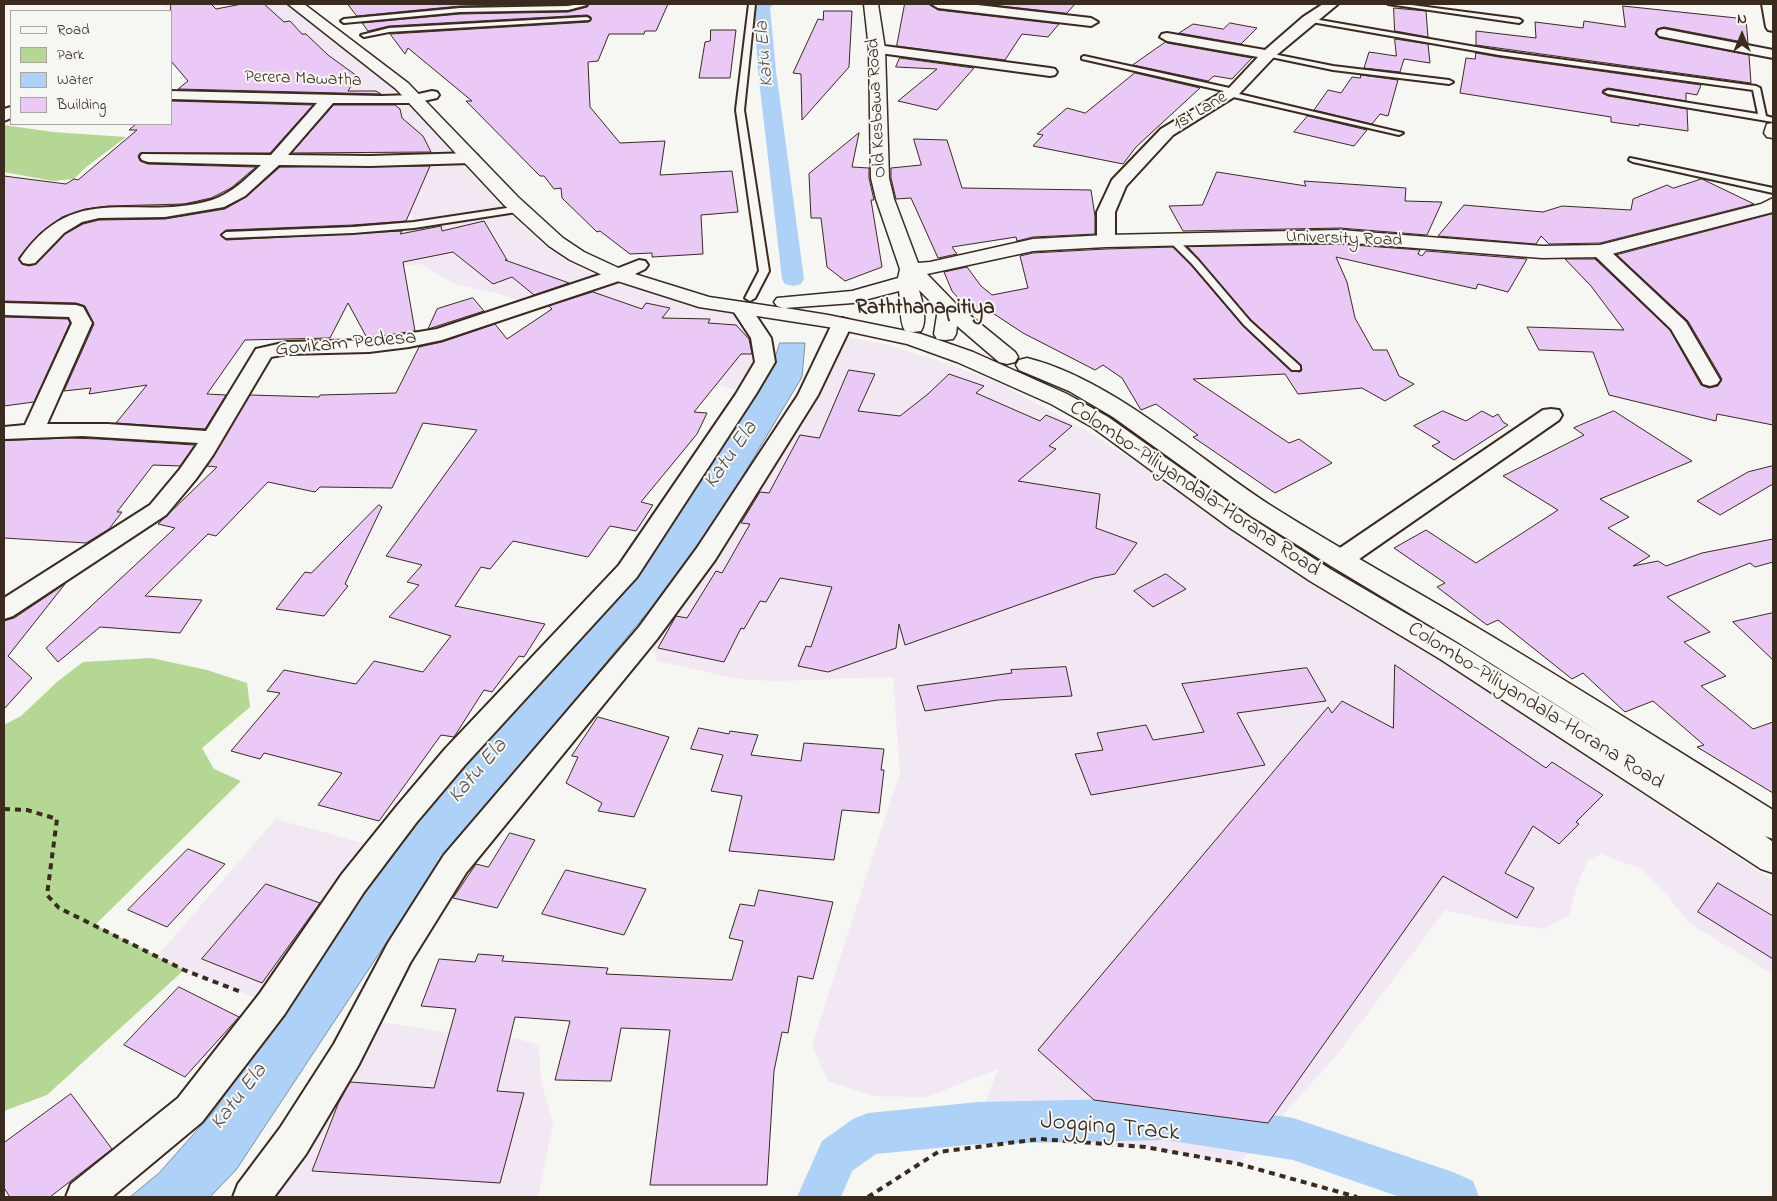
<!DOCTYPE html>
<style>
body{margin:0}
#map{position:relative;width:1777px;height:1201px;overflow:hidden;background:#f6f6f2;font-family:"Indie Flower",sans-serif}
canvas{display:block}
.frame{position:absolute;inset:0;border:5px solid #3b2a1e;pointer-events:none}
.legend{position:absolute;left:10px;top:10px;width:162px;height:115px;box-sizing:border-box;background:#f6f6f2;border:1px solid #aba49d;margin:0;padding:6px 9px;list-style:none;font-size:15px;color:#3b2a1e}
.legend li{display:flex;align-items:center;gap:10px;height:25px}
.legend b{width:25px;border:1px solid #aba49d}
.north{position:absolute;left:1717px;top:10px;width:50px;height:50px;-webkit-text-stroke:4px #f6f6f2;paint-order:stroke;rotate:0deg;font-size:14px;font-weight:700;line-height:20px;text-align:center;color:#3b2a1e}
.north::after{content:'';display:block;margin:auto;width:18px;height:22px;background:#3b2a1e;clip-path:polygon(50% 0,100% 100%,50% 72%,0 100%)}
</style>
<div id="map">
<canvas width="1777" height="1201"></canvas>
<div class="frame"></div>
<ul class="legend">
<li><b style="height:6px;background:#f6f6f2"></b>Road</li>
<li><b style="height:14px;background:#b4d893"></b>Park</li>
<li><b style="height:14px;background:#aed2f7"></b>Water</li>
<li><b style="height:14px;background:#eac9f6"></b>Building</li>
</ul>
<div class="north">N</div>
</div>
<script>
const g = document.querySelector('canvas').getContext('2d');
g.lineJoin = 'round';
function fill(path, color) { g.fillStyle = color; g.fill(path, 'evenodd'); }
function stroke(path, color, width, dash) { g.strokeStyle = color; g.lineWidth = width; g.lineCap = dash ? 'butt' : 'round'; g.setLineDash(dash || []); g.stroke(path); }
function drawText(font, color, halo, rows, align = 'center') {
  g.font = font + ' "Indie Flower",sans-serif'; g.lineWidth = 4; g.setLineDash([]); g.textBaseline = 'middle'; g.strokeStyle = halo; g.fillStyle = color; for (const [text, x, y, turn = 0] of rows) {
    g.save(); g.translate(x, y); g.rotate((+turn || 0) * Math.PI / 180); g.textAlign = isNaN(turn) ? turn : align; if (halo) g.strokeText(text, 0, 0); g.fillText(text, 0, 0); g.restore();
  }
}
fill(new Path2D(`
 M164 4H289L342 44 393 88 506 211 537 239 569 263 611 282 763 322 765 362 746 394 673 369 602 333 531 304 499 294 454 284 421 264 366 271 387 237 411 222 413 215 220 217 224 202 328 100 281 98 284 91 209 64 171 66V16L174 15Z
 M842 336 890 345 957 367 998 383 1082 428 1235 525 1314 582 1450 666 1773 881V974L1689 923 1667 895 1642 869 1601 854 1588 860 1578 883 1569 915 1545 929 1502 923 1445 910 1336 1056 1239 1164 1145 1147 1040 1139 974 1147 978 1123 998 1069 926 1097 874 1096 828 1081 812 1045 900 772 893 677 777 681 739 679 657 661 648 633Z
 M276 819 380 848 272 1004 184 970 158 955Z
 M365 1019 436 1031 515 1038 539 1045 541 1082 553 1123 538 1197H251L293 1141Z`), '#f2e8f3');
fill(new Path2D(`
 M4 125 53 132 126 137 85 168 74 179 53 181 4 172Z
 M151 658 207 670 247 683 250 707 202 748 214 769 241 781 95 925 184 970 47 1095 4 1111V725L21 716 57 682 83 662Z`), '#b4d893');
const water = new Path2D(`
 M780 343H805L802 377 696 554 437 866 236 1170 210 1197H130L159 1173 214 1111 385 856 638 565 773 364Z`);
fill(water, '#aed2f7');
stroke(water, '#808fa0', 1);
fill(new Path2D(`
 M757 4H773L770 8 776 71 804 279 801 284 793 286 785 284 782 279 758 71 754 8Z
 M1166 1098 1293 1118 1453 1172 1473 1181 1479 1197H1400L1293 1160 1166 1140 978 1144 876 1154 852 1171 841 1197H797L822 1141 853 1119 868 1113 978 1102Z`), '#aed2f7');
const building = new Path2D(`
 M171 4H211L216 9 242 4H264L284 22 290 21 302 34H306L328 55 357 76 348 91H376L381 94 178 89 188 81 171 61Z
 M348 4H570L460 6 357 16Z
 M588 4H668L656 31H645L644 34H609L598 61 588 62 590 107 620 143 665 141 660 175 732 171 738 212 701 215 703 254 652 257V253L630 254 600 231 597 232 562 198 561 188 554 189 544 176H540L466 101H472L408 48 405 54 390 34 589 22 591 17 587 15 389 26 368 31 362 23 460 14 568 12 587 7Z
 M905 4H929L938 10 1059 24 1048 37 1022 34 1005 60 897 46Z
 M983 4H1075L1067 13Z
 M1623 6 1746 19 1748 43 1664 27 1657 29 1655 34 1659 38 1749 55 1751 83 1476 45V31L1536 38 1535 22 1583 28 1584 21 1625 27Z
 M1394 8 1426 11 1428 37 1395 31Z
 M824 11H852L849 67 802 120 801 74 793 73 818 19 823 20Z
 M1230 23 1257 28 1241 44 1179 33 1193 24 1223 29Z
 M711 30H736L730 78H699L705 42 710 41Z
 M1395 39 1428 44 1430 63 1404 59 1400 72 1364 68 1369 52 1396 56Z
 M1166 42 1167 43 1252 58 1232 79 1214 76 1208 81 1133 65Z
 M1476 53 1499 57 1701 85 1697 95 1686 93V101L1608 88 1603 90 1602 93 1608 96 1687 109 1688 131 1639 124V126L1611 122V117L1460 93 1466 58 1475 59Z
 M900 58 974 68 937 110 898 101 937 69 896 67Z
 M1135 73 1200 88 1136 147 1123 164 1033 146 1043 135 1037 134 1067 108 1085 113Z
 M1361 75 1398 80 1388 116 1380 114 1372 124 1314 110 1328 90 1341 93 1352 77 1360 78Z
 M171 101 313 105 270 153H140L138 156 140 161 148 164 256 167 231 188 211 198 184 204 108 206 85 209 62 217 40 233 19 258 22 264 29 266 36 264 65 234 83 224 99 220 165 219 225 209 246 197 280 167 430 166 406 221 353 225 226 230 220 235 226 240 402 231 400 234 441 226 442 231 484 221 507 260H505L569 283 534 295 512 277 493 284 453 252 403 262 415 331 367 338 348 303 330 338 245 340 207 394 226 395 205 429 116 423 147 385 89 394 91 388 64 391 94 324 85 306 76 303 4 301V176L66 184 74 179 78 180 137 130H129L136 124H171Z
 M334 105H395L400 109 402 118 423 136 431 152 292 153Z
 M1308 116 1367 130 1354 146 1294 132Z
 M859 133 852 167 869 168V178L874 200H871L882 267 845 281 827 267 821 218H811L809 174Z
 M914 139 947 140 962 188 1091 190 1095 216V234L1033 237 1017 241 1016 237 952 247 957 254 938 258 911 198 896 199 891 178V168L921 165Z
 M1217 172 1306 186 1304 181 1406 188 1405 201 1442 202 1427 235 1340 228 1183 231 1169 206 1202 205Z
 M1702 179 1754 204 1600 243 1549 244 1541 236 1536 244 1438 236 1464 205 1543 212 1562 206 1631 210 1633 199 1667 185 1673 188Z
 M1773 214V425L1717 414 1716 421 1609 395 1593 352 1539 350 1527 327 1624 330 1591 286 1565 259H1595L1670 330 1701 385 1709 388 1718 386 1722 379 1688 321 1617 255Z
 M1340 244 1420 250 1418 254 1422 256 1426 251 1527 259 1508 292 1478 284 1476 289 1336 257 1347 282 1355 318 1373 350H1387L1399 376 1414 384 1385 401 1362 388 1298 394 1285 374 1193 379 1289 443 1299 439 1332 463 1275 493 1193 437 1198 435 1156 404 1141 410 1122 378 1103 365 1095 370 1023 333 988 310 972 314 952 291 944 272 967 267 981 286 992 295 1028 288 1020 256 1033 253 1106 249 1173 247 1191 265 1243 326 1291 371 1300 372 1302 370 1301 365 1251 320 1188 247Z
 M593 292 642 309 646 303 670 308 662 318 710 319 708 323 736 325 749 339 752 354H741L694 412 707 413 697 434 641 502 653 505 636 531 610 526 588 557 513 541 490 569 481 567 455 606 545 624 524 657 519 656 492 692 484 690 454 737 441 735 379 821 318 805 342 773 264 753 260 759 231 751 280 693 267 691 284 670 356 684 374 661 423 672 451 636 389 617 419 585 407 582 422 565 386 556 477 430 423 423 392 488 320 487 315 492 268 482 216 536 208 534 145 596 202 600 180 633 100 627 58 662 46 648 175 528 158 524 217 467 207 466 250 395 319 397 320 395 396 393 419 347 442 342 495 324 507 339 552 309 549 306Z
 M473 298 484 311 428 329 437 309Z
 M4 317 68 319 70 323 34 402 4 406Z
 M849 370 875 374 858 411 900 416 928 394 949 374 984 386 976 393 1040 421 1046 415 1072 426 1049 446 1056 449 1018 481 1100 494 1096 528 1137 543 1115 574 1094 578 905 645 899 624 896 648 828 672 798 666 806 646 811 647 832 587 780 578 766 602 760 601 744 629 741 628 724 662 658 648 676 616 687 618 716 571 722 573 750 524 741 523 760 492 769 493 800 435 819 438Z
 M1443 411 1466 421 1482 411 1493 417 1498 414 1503 422 1508 425 1454 460 1432 446 1440 442 1414 426Z
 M1614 411 1692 461 1600 499 1629 517 1608 528 1650 556 1633 566 1658 561 1666 566 1702 553 1773 539V562L1755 567 1750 563 1667 597 1710 632 1684 642 1726 676 1701 686 1753 729 1773 722V793L1697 747 1704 745 1653 701 1625 712 1583 673 1572 679 1498 620 1487 625 1437 587 1445 583 1394 548 1426 530 1476 563 1558 510 1503 476 1584 435 1574 428Z
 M69 438 99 439 195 445 180 466 153 465 117 512H122L109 529 86 543 4 538V441Z
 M1773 466V484L1720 515 1697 501 1748 472Z
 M379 505 382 507 345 584 348 586 324 616 276 609 305 572 311 573Z
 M1166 574 1186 589 1153 607 1134 591Z
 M65 584 8 656 32 678 4 709V621L14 618Z
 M1773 613V660L1733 622Z
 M1395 665 1546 768 1552 762 1603 795 1576 822 1579 824 1559 844 1533 826 1505 873 1534 888 1517 918 1443 876 1268 1123 1094 1100 1038 1050 1328 707 1332 713 1342 701 1393 728Z
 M1066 667 1072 696 998 700 925 711 917 686 1012 673 1011 670Z
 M1307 668 1326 701 1237 713 1265 765 1091 795 1075 754 1103 750 1097 733 1146 725 1153 740 1204 732 1182 684Z
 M598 717 669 737 634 817 598 811 602 803 566 783 578 757 572 756Z
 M699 728 729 734 730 731 758 735 751 755 801 761 804 743 884 749 881 770H884L879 813 842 810 834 860 729 851 742 796 711 791 723 755 691 749Z
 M510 833 535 840 497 908 453 898 476 864 488 867Z
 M188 849 225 864 167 927 128 910Z
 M566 870 646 889 624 935 542 914Z
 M1718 883 1773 916V959L1698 912Z
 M266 884 320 903 262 983 202 959Z
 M759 890 833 902 813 979 798 976 788 1033 782 1032 774 1071 767 1185H650L670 1030 621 1028 611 1081 555 1080 570 1021 515 1017 497 1091 524 1093 500 1183 312 1171 338 1104 350 1082 434 1088 456 1009 421 1006 439 959 475 962 478 954 504 956 502 961 608 968 606 974 732 980 743 941 729 938 740 904 754 906Z
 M179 987 239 1017 185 1077 124 1045Z
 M71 1094 112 1149 50 1197H10L4 1188V1143Z`);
fill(building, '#eac9f6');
stroke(building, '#3b2a1e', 1);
const service = new Path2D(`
 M580 4 587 5 568 10 460 12 344 23 341 21 344 19 460 8 568 6Z
 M749 4H755L744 110 769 271 755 298 750 301 745 298 759 271 736 110Z
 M1388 4H1404L1519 19 1522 21 1519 23Z
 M587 17 590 19 589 20 389 32 364 37 361 35 389 28Z
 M1308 18 1499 51 1756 86 1760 88 1766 116 1773 118V122L1608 94 1604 92 1608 90 1758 114 1753 90 1499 55 1306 21V19Z
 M1268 53 1333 66 1449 80 1453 82 1449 84 1333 70 1266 56 1264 55Z
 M1084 56 1234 89 1238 91 1235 93 1403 133 1399 135 1229 96 1225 94 1228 92 1082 59V57Z
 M1630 158 1773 188V193L1633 162 1629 160Z
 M520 206 524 209 523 211 414 228 353 233 226 238 222 235 226 232 353 227 414 222Z
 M1172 236 1175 237 1198 260 1250 321 1300 366V370H1292L1244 325 1192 264 1169 241 1168 239Z`);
const minor = new Path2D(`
 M931 4H969L1091 18 1098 22 1091 26 938 8Z
 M1323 4H1338L1273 58 1239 94 1173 135 1126 186 1115 212V241L1112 245 1106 246 1100 245 1097 241V212L1112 180 1161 129 1229 88 1258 57 1167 41 1160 37 1162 34 1167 33 1265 50 1303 17Z
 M1762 4H1773V31L1768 30 1766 27Z
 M1664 29 1773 50V58L1659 36 1657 33 1659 30Z
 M877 45 1050 68 1055 69 1057 72 1055 75 1050 76 872 52 870 49 872 46Z
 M171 91 380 96 414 95 432 91 437 92 439 95 437 98 414 103H333L288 155 370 156 471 153 477 155 479 158 477 161 471 163 370 166 279 165 245 196 224 207 165 217 99 218 82 222 64 233 35 263 29 264 23 263 20 259C76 178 135 223 212 200 231 194 247 178 261 165L148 162 142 160 140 157 142 154 271 155 317 103 171 99Z
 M11 107V118L4 121V109Z
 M1600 246 1606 247 1686 322 1720 380 1717 384 1710 386 1703 384 1671 329 1594 255 1591 251 1594 247Z
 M639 260 645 261 648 265 645 269 625 279 442 340 409 347 369 352 287 354 271 357 213 455 196 479 166 515 13 616 4 619V598L150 505 180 469 198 443 82 436 4 439V427L25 425 72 323 69 317 4 315V303L76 305 83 307 92 323 47 424H108L206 431 256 349 287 342 369 340 437 329 611 271Z
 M742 303 749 305 771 338 775 362 756 394 637 577 465 765 416 823 364 892 284 1015 202 1122 112 1197H66L71 1184 178 1098 260 993 342 874 396 807 445 749 619 565 736 394 755 362 751 338 732 309 735 305Z
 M842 318 849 320 852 324 818 395 715 560 657 639 466 873 410 963 358 1066 306 1154 274 1197H233L238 1184 280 1128 334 1044 388 943 444 855 639 627 697 548 798 395 832 324 835 320Z
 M1551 409 1559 410 1562 415 1559 420 1349 566 1340 568 1331 566 1328 560 1331 554 1543 410Z`);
const primary = new Path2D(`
 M288 4H304L408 83 518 197 563 238 584 252 625 271 709 297 783 308 777 306 774 302 777 298 852 291 898 278 900 269 876 199 871 178 869 49 864 4H878L885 49 889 178 894 199 918 263 930 262 1033 239 1106 235 1340 230 1542 246 1600 245 1761 204 1773 198V212L1600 257 1542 258 1340 242 1106 247 1033 251 927 274 956 304 1015 352 1018 357 1015 362 1007 364 999 362 957 326 956 334 953 339 945 340 937 339 934 334 938 309 919 290C922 301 928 320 921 331L913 332 905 331C899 321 901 303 899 291L853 303 785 308 828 315 921 334 973 352 1067 394 1108 417 1248 516 1330 569 1460 645 1604 735 1459 643 1331 566 1251 516 1113 417 1069 391 1019 370 1016 365 1019 360 1027 358C1112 379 1197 458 1270 505 1338 548 1409 587 1478 628 1577 687 1675 749 1773 810V839L1765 836 1773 842V873L1761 869 1440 659 1310 581 1230 528 1092 427 1051 404 957 362 907 344 828 327 699 307 611 279 570 260 549 246 504 205 396 89Z
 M1773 123V138L1767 137 1764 133 1767 124Z`);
stroke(service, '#3b2a1e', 4);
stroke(minor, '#3b2a1e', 4);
stroke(primary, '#3b2a1e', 3);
stroke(new Path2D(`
 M4 809 27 810 57 819 47 895 59 908 184 970 241 992
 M868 1197 938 1152 1040 1139 1145 1147 1239 1164 1357 1197`), '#3b2a1e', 4, [6, 5]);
fill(service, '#f6f6f2');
fill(minor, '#f6f6f2');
fill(primary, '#f6f6f2');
drawText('18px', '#3b2a1e', '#f6f6f2', [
 ["Perera Mawatha",303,80,2],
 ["Old Kesbawa Road",878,108,-93],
 ["1st Lane",1201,112,-31],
 ["University Road",1344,240,2]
]);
drawText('italic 19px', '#585454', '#f6f6f2', [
 ["Katu Ela",766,54,-95]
]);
drawText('bold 21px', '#3b2a1e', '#f6f6f2', [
 ["Raththanapitiya",925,310]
]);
drawText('21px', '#3b2a1e', '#f6f6f2', [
 ["Govikam Pedesa",346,345,-5],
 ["Colombo-Piliyandala-Horana Road",1194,490,34],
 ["Colombo-Piliyandala-Horana Road",1535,707,32]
]);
drawText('italic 22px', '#585454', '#f6f6f2', [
 ["Katu Ela",732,456,-55],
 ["Katu Ela",479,772,-49],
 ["Katu Ela",240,1098,-52]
]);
drawText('25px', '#3b2a1e', '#f6f6f2', [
 ["Jogging Track",1110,1129,5]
]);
</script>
